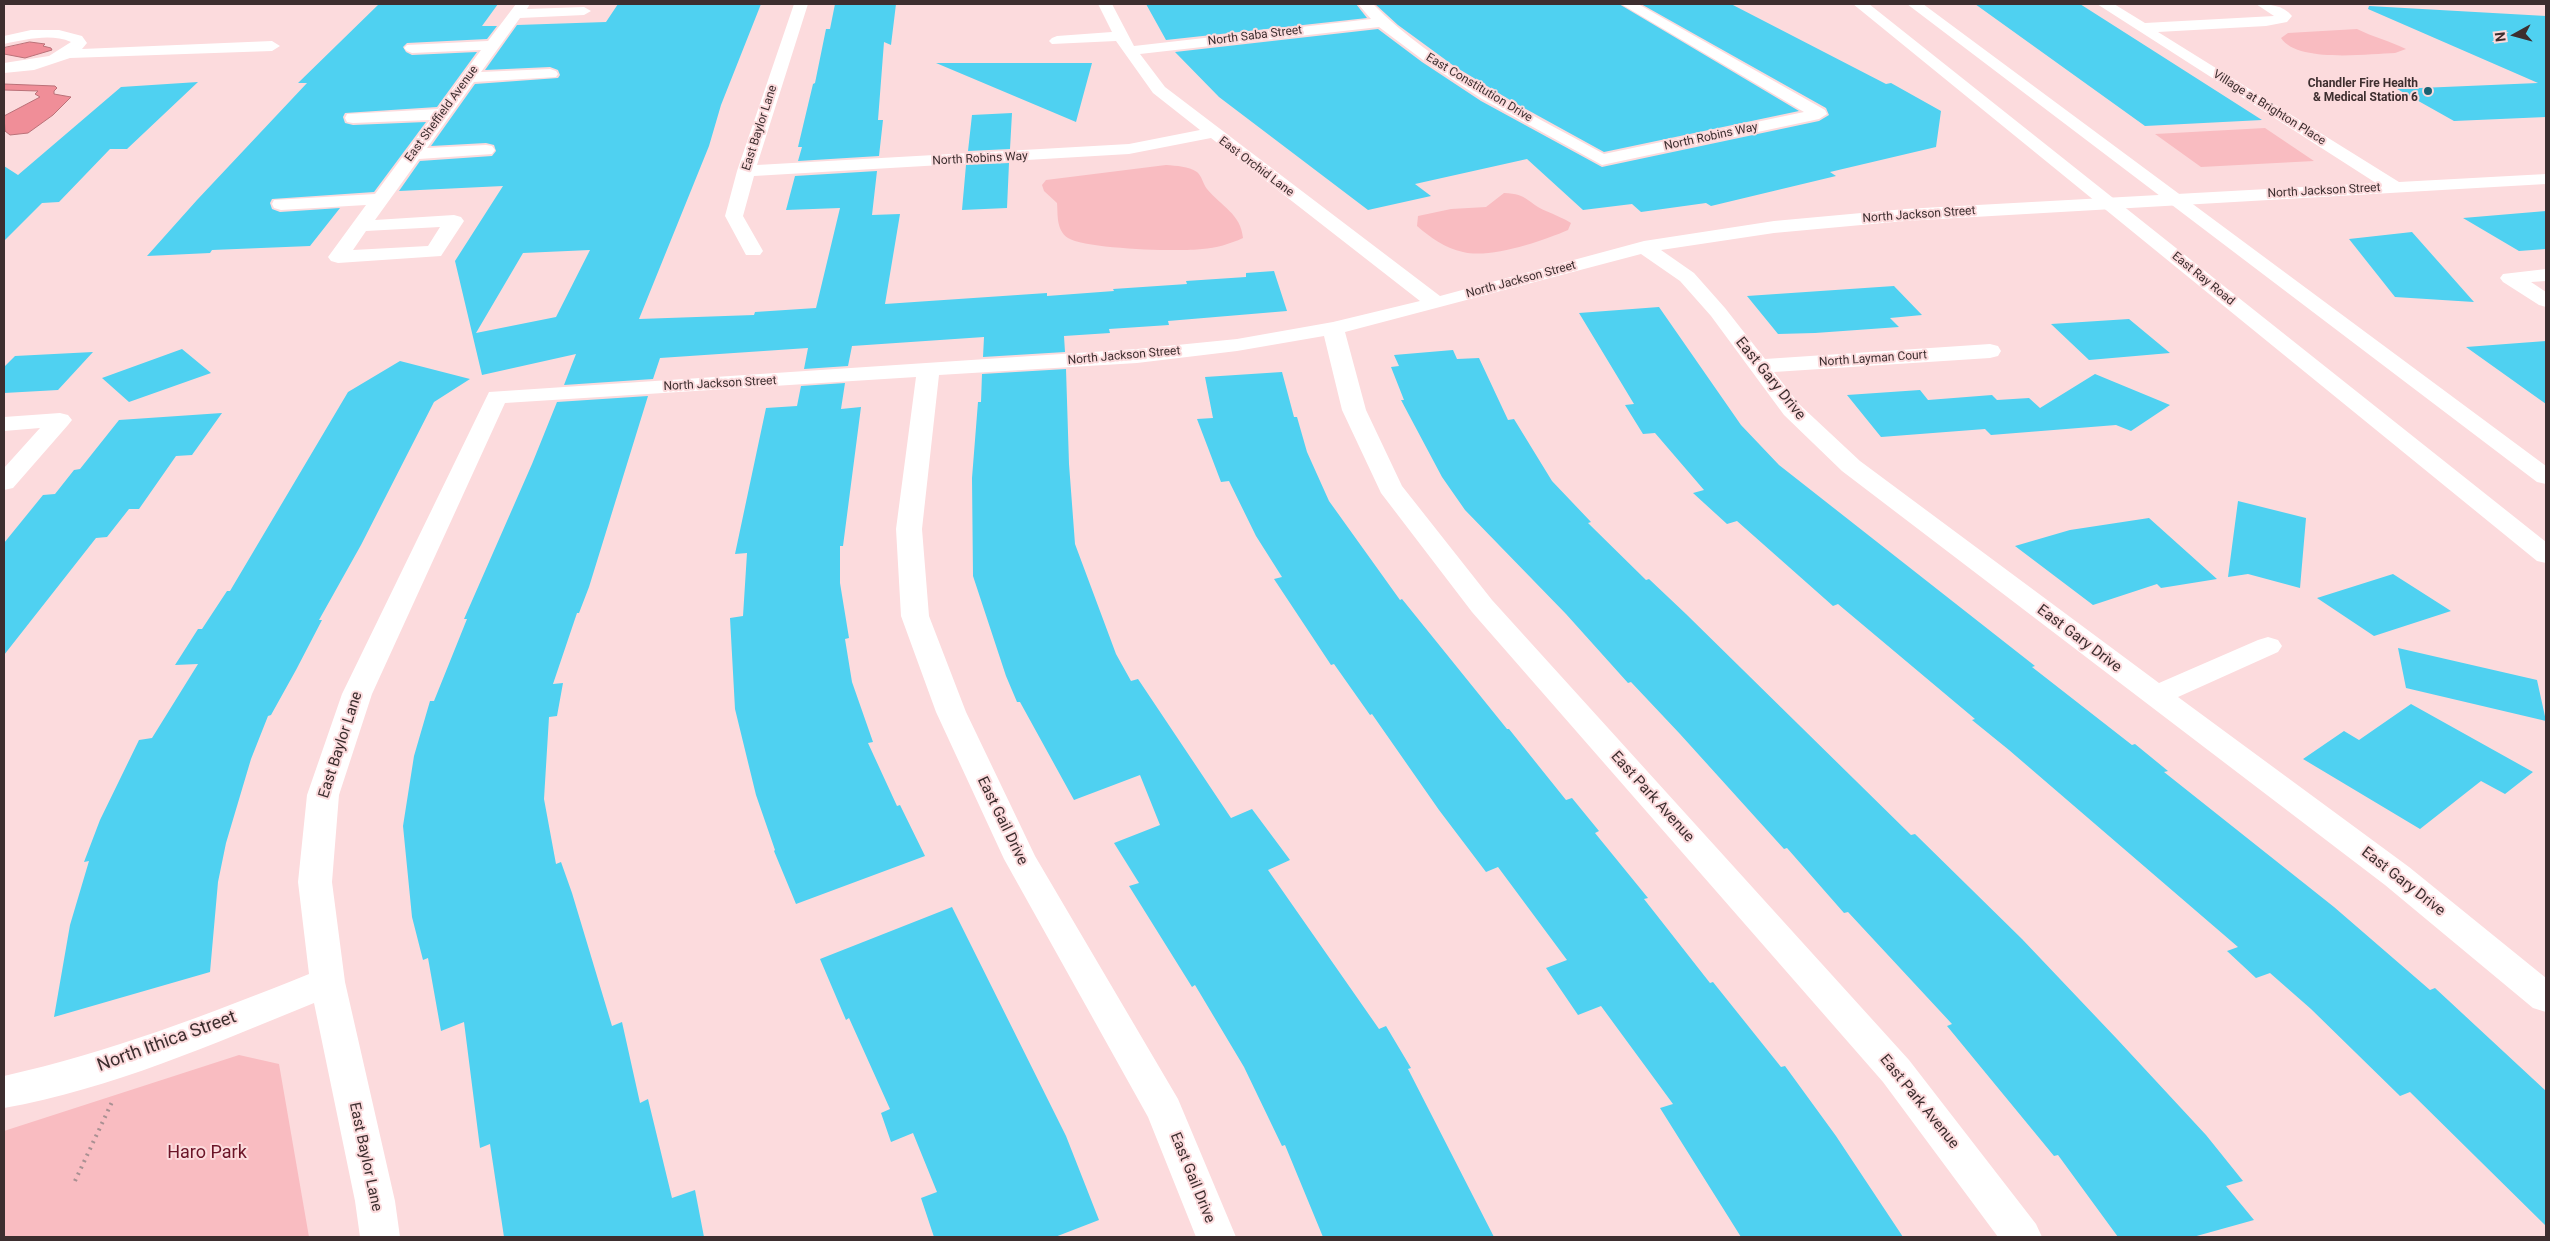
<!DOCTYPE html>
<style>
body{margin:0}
#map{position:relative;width:2550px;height:1241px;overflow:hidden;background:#fcdbdd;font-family:Roboto,sans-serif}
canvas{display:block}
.frame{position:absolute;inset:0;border:5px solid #3d2e2f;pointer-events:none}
.north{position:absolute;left:2490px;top:10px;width:50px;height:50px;-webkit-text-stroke:4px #fcdbdd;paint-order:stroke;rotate:263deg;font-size:14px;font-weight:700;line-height:20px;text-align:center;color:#3d2e2f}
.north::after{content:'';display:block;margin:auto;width:18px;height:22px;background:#3d2e2f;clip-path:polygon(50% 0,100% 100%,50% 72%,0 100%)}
</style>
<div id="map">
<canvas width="2550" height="1241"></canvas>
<div class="frame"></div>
<div class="north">N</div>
</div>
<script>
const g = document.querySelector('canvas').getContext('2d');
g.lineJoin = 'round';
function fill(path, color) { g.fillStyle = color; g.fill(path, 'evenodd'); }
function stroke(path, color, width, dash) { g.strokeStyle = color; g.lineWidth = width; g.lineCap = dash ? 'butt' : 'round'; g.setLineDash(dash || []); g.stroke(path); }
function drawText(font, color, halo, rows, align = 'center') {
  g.font = font + ' Roboto,sans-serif'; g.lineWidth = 4; g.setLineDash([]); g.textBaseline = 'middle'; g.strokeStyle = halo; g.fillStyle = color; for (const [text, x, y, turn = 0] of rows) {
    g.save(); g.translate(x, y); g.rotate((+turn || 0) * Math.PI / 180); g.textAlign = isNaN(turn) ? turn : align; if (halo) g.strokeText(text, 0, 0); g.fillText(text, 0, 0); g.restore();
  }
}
fill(new Path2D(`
 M2357 29C2373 37 2390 41 2406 49L2395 53C2367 54 2297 63 2281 38L2288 33Z
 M2265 128 2314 161 2201 167 2155 134Z
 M1166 165C1177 166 1188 166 1197 172 1202 176 1203 184 1207 189 1221 206 1241 214 1243 238 1230 244 1216 248 1202 249 1178 252 1086 249 1068 238 1056 230 1058 215 1057 203L1044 191 1042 185 1046 180Z
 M1504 193C1529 194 1527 203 1546 211 1555 215 1563 218 1571 223L1568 230C1543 241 1490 259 1463 252 1445 248 1431 238 1417 226L1418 216 1451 209 1486 207Z
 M239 1055 279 1064 309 1237H4V1131Z`), '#f9bcc1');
const water = new Path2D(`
 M30 42 45 44 43 46 51 48 52 50 25 58 4 54V48Z
 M4 84 55 86 57 88 54 91V94L71 97 53 115 28 133 10 135 5 131 4 116 40 97 35 94 38 91 4 90Z`);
fill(water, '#f08e98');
stroke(water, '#ba7178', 1);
fill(new Path2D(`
 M379 4H498L482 26H497L487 39 407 43 403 47 406 52 412 55 477 52 437 107 345 113 343 117 345 123 353 125 426 122 374 192 272 199 270 203 272 209 280 212 340 208 310 246 212 250 210 253 147 256 197 200 307 83H298Z
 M618 4H761L721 105 709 146 639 319 754 315 755 312 816 308 840 208 786 210 795 176 877 171 872 215 900 214 885 304 1047 293V296L1114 291 1113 289 1187 284 1186 281 1246 277V273L1274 271 1287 311 1168 321 1169 325 1109 329 1110 333 1064 336 1065 352 983 357 984 337 852 346 848 366 804 369 808 348 660 358 653 379 564 385 576 354 482 375 455 261 503 186 399 191 420 161 492 156 496 151 494 145 486 143 431 146 475 84 558 78 560 75 558 70 550 67 485 70 517 25 606 22ZM590 250 556 317 476 333 523 253Z
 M835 4H896L891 45 884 42 878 120H883L879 156 798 161 802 147H798L813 84 815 83 826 29H830Z
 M1146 4H1356L1367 18 1166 40Z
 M1375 4H1619L1799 111 1604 152 1515 103 1454 66 1398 25Z
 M1641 4H1731L1886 84 1891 83 1941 111 1936 147 1830 172 1836 176 1711 206 1706 203 1641 212 1632 204 1583 210 1527 159 1415 184 1431 196 1368 210 1219 97 1175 52 1378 29 1422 62 1481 101 1602 167 1819 121 1829 115 1826 108Z
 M1975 4H2080L2262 120 2145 126Z
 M2369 6 2546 16V117L2454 121 2397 89 2538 83 2368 9Z
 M936 63H1092L1076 122Z
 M198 82 127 149H110L59 202 42 203 4 241V166L18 175 121 87Z
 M1012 113 1010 149 968 151 972 115Z
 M1009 163 1007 208 962 210 966 165Z
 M2546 211V249L2519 251 2463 218Z
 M2412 232 2474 302 2395 297 2349 239Z
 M1894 286 1922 315 1890 318 1899 327 1815 333 1778 334 1747 296Z
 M1659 307 1741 425 1779 465 2035 666 2032 667 2132 745 2135 744 2168 771 2164 772 2334 907 2430 990 2435 988 2546 1091V1226L2410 1092 2400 1096 2311 1009 2270 973 2256 978 2227 951 2238 947 2009 750 1972 720 1975 719 1838 604 1833 606 1737 521 1727 524 1693 493 1704 490 1655 433 1643 434 1625 405 1634 404 1579 313Z
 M2129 319 2170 353 2089 360 2051 324Z
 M2546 341V404L2466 347Z
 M182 349 211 373 129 402 102 378Z
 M1453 350 1457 359 1479 358 1508 420 1514 419 1552 481 1591 522 1588 523 1646 580 1649 579 1686 614 1911 835 1915 834 2022 939 2117 1039 2206 1135 2243 1181 2226 1186 2254 1220 2193 1237H2118L2058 1155 2054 1156 1947 1026 1952 1024 1848 912 1844 913 1787 848 1784 849 1680 734 1631 682 1628 683 1566 614 1465 510 1442 477 1401 400H1404L1391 367 1399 366 1394 355Z
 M93 352 58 390 4 393V367L15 356Z
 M400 361 470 379 434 402 361 545 319 620H322L296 670 271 715 268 716 251 759 226 843 218 882 210 972 54 1017 70 925 89 861 84 862 100 820 139 740 152 738 198 664 175 665 198 629H202L227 591H230L348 392Z
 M1066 369 1069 464 1075 544 1116 654 1131 681 1138 679 1231 818 1252 809 1290 860 1268 870 1379 1029 1386 1026 1411 1068 1408 1069 1494 1237H1323L1285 1145 1282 1146 1244 1067 1195 985 1192 987 1129 886 1139 883 1114 843 1160 825 1140 775 1074 800 1020 702H1017L1006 676 973 576 972 478 978 402H981L982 374Z
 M1282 372 1294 417H1297L1307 452 1329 501 1400 600 1402 599 1507 729H1509L1566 800 1572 798 1599 831 1595 833 1648 898 1644 899 1710 983 1713 982 1781 1067 1785 1066 1836 1136 1903 1237H1741L1660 1108 1673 1104 1601 1006 1578 1015 1546 968 1567 960 1498 867 1486 872 1439 810 1372 714 1370 715 1334 664 1331 665 1274 579 1282 577 1256 536 1229 481 1221 482 1197 419 1213 418 1205 377Z
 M2095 374 2170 405 2131 431 2116 425 1991 435 1985 429 1881 437 1847 395 1920 390 1928 400 1992 395 1997 400 2029 398 2040 408Z
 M845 383 841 409 861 407 843 546H840V583L849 638 845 639 852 682 873 742 868 743 897 806 900 805 925 856 796 904 774 851 775 850 756 795 735 709 730 618 743 616 747 553 735 554 766 408 797 406 801 386Z
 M648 396 589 587 579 613H577L553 684 563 683 557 716 549 717 544 799 556 864 561 862 572 893 612 1026 622 1022 640 1103 648 1099 672 1198 695 1190 704 1237H504L490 1144 480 1148 464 1022 441 1031 428 958 423 960 412 917 403 826 414 756 430 701H434L467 619H464L532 464 557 402Z
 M222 413 192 455 176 456 139 509H129L107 537 96 538 4 655V543L43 495 55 494 74 470 80 469 119 420Z
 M2238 501 2306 518 2300 588 2248 574 2228 577Z
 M2149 518 2217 579 2161 588 2157 584 2093 605 2015 546 2070 530Z
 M2393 574 2451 611 2374 636 2317 598Z
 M2398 648 2537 680 2546 721 2406 688Z
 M2411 704 2533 772 2505 794 2481 781 2420 829 2303 759 2344 731 2359 740Z
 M952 907 1066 1136 1099 1220 1055 1237H934L921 1198 937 1192 913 1133 891 1142 881 1113 890 1109 849 1018 846 1020 820 959Z`), '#4fd1f1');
stroke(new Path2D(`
 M75 1181 112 1102`), '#a99092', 4, [2, 5]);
fill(new Path2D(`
 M516 4H530L527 9 584 7 591 11 584 15 520 18 481 72 550 69 556 71 558 74 556 77 474 82 427 148 486 145 492 146 495 150 492 154 419 159 375 220 454 215 461 217 464 221 441 256 338 263 331 261 328 257 366 205 281 210 274 208 272 204 274 200 375 194 430 120 353 123 347 122 345 118 347 114 438 109 481 50 412 53 407 51 404 48 407 45 488 41ZM440 227 428 246 353 250 366 231Z
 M794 4H808L757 165 1129 144 1200 130 1153 93 1116 41 1052 44 1049 41 1052 38 1057 36 1112 32 1098 4H1112L1134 46 1371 19 1358 4H1373C1433 66 1529 113 1604 154L1804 112 1621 4H1638L1825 110 1827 114 1819 119 1602 165 1482 99 1423 60 1379 27 1140 54 1165 87 1440 296 1644 241 1774 221 1905 209 2376 183 2097 4H2114L2145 23 2274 16 2256 4C2269 4 2283 5 2292 16L2287 22 2266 26 2158 32 2399 182 2546 174V184L1905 221 1774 233 1661 250 1694 273 1725 308 1765 359 1990 344 1998 346 2001 351 1998 356 1990 358 1774 372 1800 405 1860 461 2159 683 2258 640 2268 637 2278 640 2282 646 2278 652 2178 697 2409 867 2546 978V1012L2533 1008 2385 885 1842 471 1784 415 1711 316 1680 281 1641 254 1345 332 1366 410 1402 486 1492 600 1909 1060 2036 1224 2042 1237H1998L1883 1082 1472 612 1381 493 1342 410 1324 336 1237 351 1137 363 939 375 922 529 929 616 966 712 1035 856 1178 1099 1236 1237H1196L1148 1117 1004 859 936 712 901 616 896 529 916 377 505 403 372 694 339 795 332 882 345 982 395 1201 400 1237H360L355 1201 314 1003C213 1044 111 1089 4 1108V1076C110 1052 207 1015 309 974L298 882 307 795 342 694 489 392 1137 349 1237 339 1333 322 1420 301 1211 138 1129 154 754 176 743 216 763 251 760 255H746L725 216 737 171Z
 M31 30H59L82 36 87 43 82 49 272 41 280 46 272 51 70 58 34 70 4 73V63L49 56 71 42C50 33 25 40 4 44V36Z
 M2546 269V281L2531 282 2546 292V307L2539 305 2503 282 2500 278 2503 274Z
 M60 413 68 415 72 420 68 425 13 488 4 490V468L40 428 4 431V417Z`), '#fff');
fill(new Path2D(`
 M1853 4H1869L2546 542V563L2537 561Z
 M1907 4H1923L2546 466V484L2537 482Z`), '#fff');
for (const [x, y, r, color] of [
 [2428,91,5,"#1b6172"]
]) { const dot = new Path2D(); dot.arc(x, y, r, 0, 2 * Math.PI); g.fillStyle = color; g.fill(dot); stroke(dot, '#fcdbdd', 2); }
drawText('12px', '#3d2e2f', '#fcdbdd', [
 ["North Saba Street",1255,36,-7],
 ["East Constitution Drive",1479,88,31],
 ["Village at Brighton Place",2269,108,32],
 ["East Sheffield Avenue",442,114,-54],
 ["East Baylor Lane",760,128,-72],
 ["North Robins Way",1711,137,-12],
 ["North Robins Way",980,159,-3],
 ["East Orchid Lane",1256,167,37],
 ["North Jackson Street",2324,191,-3],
 ["North Jackson Street",1919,215,-4],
 ["East Ray Road",2203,279,39],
 ["North Jackson Street",1521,280,-15],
 ["North Jackson Street",1124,356,-5],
 ["North Layman Court",1873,359,-4],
 ["North Jackson Street",720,384,-3]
]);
drawText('bold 12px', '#3d2e2f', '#fcdbdd', [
 ["Chandler Fire Health",2418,84],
 ["& Medical Station 6",2418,98]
], 'right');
drawText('15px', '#3d2e2f', '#fcdbdd', [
 ["East Gary Drive",1770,379,51],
 ["East Gary Drive",2079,639,37],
 ["East Baylor Lane",341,745,-72],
 ["East Park Avenue",1652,797,48],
 ["East Gail Drive",1002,821,64],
 ["East Gary Drive",2403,882,38],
 ["East Park Avenue",1919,1102,51],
 ["East Baylor Lane",365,1157,78],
 ["East Gail Drive",1192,1178,68]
]);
drawText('18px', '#3d2e2f', '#fcdbdd', [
 ["North Ithica Street",167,1042,-20]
]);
drawText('18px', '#6b1427', '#fcdbdd', [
 ["Haro Park",207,1153]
]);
</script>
